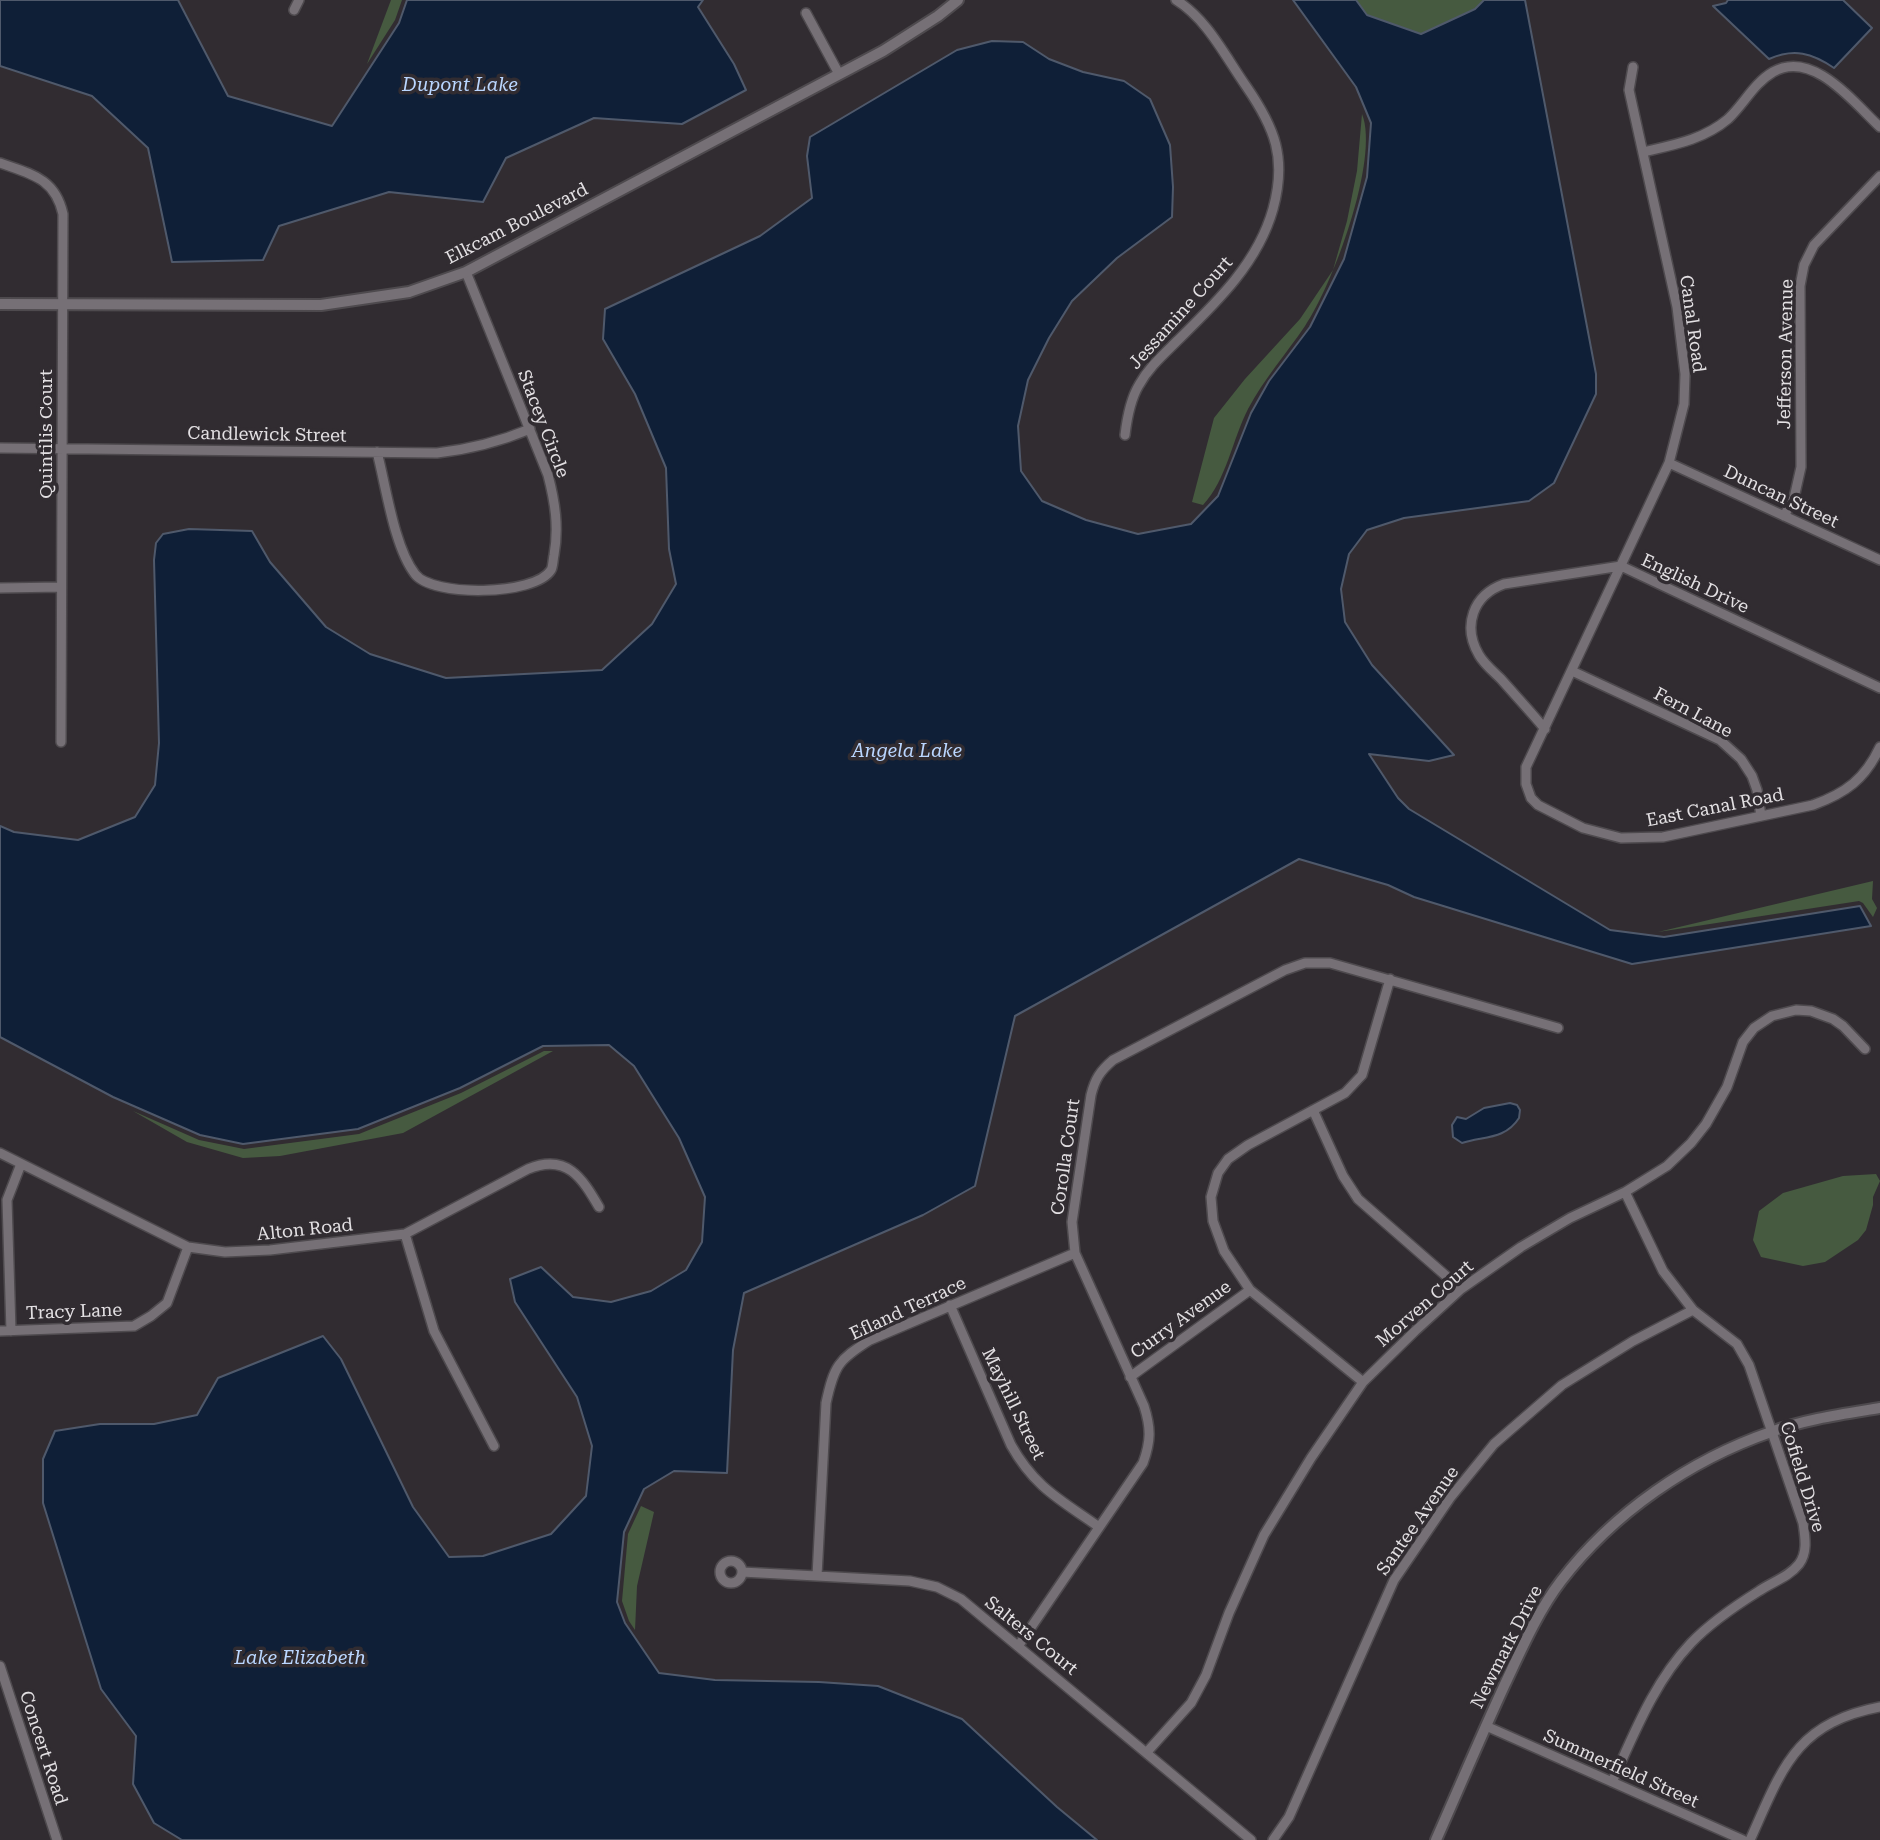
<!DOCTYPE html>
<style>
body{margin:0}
canvas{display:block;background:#312c31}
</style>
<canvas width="1880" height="1840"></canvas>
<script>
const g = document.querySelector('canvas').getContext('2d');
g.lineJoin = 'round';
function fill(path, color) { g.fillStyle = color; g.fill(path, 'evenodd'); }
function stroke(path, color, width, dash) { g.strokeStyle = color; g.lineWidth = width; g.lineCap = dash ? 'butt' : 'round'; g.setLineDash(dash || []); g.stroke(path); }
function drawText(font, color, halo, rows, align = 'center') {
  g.font = font + ' "Roboto Serif",serif'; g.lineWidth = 7; g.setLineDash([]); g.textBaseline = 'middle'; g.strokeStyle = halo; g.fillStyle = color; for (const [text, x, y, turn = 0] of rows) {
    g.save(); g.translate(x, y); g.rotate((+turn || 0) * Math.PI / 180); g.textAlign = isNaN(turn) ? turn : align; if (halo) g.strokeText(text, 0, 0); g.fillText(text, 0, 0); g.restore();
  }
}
fill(new Path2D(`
 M391 0H402L395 20 367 64Z
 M1356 0H1484L1475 9 1421 34 1367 15Z
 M1362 114C1380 159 1332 287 1305 326 1286 354 1264 379 1248 409 1232 440 1227 479 1203 505L1192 502 1214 418 1245 379 1300 319 1333 270 1347 221 1357 171Z
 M1873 881 1872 899 1877 908 1873 917 1863 903 1859 901 1658 932Z
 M544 1051H553L403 1133 280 1156 243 1158 187 1142 133 1111 199 1140 244 1149 359 1134 461 1093Z
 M1876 1174 1880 1181 1873 1197V1205L1866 1230 1858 1240 1825 1262 1803 1266 1761 1257 1753 1240 1759 1211 1783 1193 1843 1176Z
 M641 1506 654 1512 637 1586 635 1630 629 1621 622 1601 628 1534Z`), '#465a40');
const water = new Path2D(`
 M0 0H178L228 96 332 126 399 23 407 0H703L698 7 734 64 746 90 682 124 594 118 506 158 483 202 389 192 279 226 263 260 172 262 148 148 92 96 0 66Z
 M1293 0H1356L1367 15 1421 34 1475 9 1484 0H1525L1596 374V394L1554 483 1529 501 1404 518 1367 530 1349 554 1341 589 1345 622 1372 665 1454 755 1429 761 1369 754 1398 798 1409 809 1610 930 1664 937 1860 906 1871 926 1632 964 1414 897 1388 885 1299 859 1015 1016 975 1186 923 1215 744 1293 733 1350 727 1473 674 1471 644 1489 624 1532 617 1602 625 1623 659 1673 715 1680 819 1682 878 1686 962 1719 1057 1807 1097 1840H182L154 1823 133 1784 136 1736 101 1689 43 1503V1459L55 1431 100 1424H154L197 1415 218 1378 323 1336 341 1359 413 1507 449 1557 483 1556 551 1534 586 1496 592 1446 577 1397 515 1302 510 1279 541 1267 573 1297 611 1302 651 1291 686 1270 702 1242 705 1197 679 1138 634 1066 609 1045 543 1046 460 1088 358 1129 243 1144 200 1135 113 1097 0 1037V826L14 832 78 840 135 817 155 785 159 743 154 560 156 543 163 534 189 529 252 531 270 562 326 627 370 654 446 678 602 670 652 624 676 584 669 549 666 468 635 394 603 339 605 309 760 236 812 198 807 156 810 137 957 50 992 41 1023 42 1049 59 1083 72 1124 81 1150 99 1170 145 1173 187 1172 217 1117 258 1072 301 1049 338 1028 380 1018 426 1021 471 1042 501 1086 520 1138 534 1191 524 1218 496 1251 413 1269 381 1310 327 1344 259 1367 177 1371 123 1356 87Z
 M1728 0H1843L1872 28 1834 68C1812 53 1794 48 1769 59L1713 6 1726 3Z
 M1510 1103 1517 1105 1520 1110 1519 1118C1505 1140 1483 1136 1462 1143L1453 1137 1452 1125 1457 1117 1466 1119 1484 1108Z`);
fill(water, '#0f1f37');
stroke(water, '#4f596b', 2);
const minor = new Path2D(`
 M294 10 299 0
 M806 13 839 74
 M1633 67 1629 90 1677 307 1685 374 1684 404 1669 463 1526 767V784L1531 798 1538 805 1583 828 1621 838 1663 837 1813 805C1846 793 1865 779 1880 747
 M1643 152C1673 145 1703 140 1728 119 1744 104 1754 83 1773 72 1813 49 1854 103 1880 127
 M0 163C31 174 55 178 63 214L61 742
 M1125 435C1127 418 1130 400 1139 385 1149 367 1163 355 1177 341 1216 303 1258 263 1273 209 1287 158 1275 128 1246 86 1225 56 1207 19 1176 0
 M0 448 437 453C471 449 499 442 530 429
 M377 452C386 486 394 547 415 574 432 597 535 596 551 570 553 567 553 559 554 555 559 527 555 502 548 475L466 272
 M1669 463 1880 560
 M1784 516 1794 498 1801 467 1800 286 1804 265 1814 245 1880 176
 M0 588 61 587
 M1572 671 1720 740 1741 759 1752 776 1757 790 1761 816
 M1545 729C1531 712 1516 696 1501 679 1494 672 1484 664 1479 655 1462 626 1473 595 1504 584L1621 566 1880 688
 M1313 1110 1343 1176 1358 1199 1461 1289
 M0 1153 188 1247 225 1252 270 1250 405 1234 528 1169C567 1153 582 1178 599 1207
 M405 1234 434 1331 494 1446
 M950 1305 1011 1445C1035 1488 1061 1500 1099 1527
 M0 1331 134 1326 151 1316 167 1303 188 1247
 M11 1331 7 1200 21 1164
 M1130 1377 1250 1290
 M1363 1382 1250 1290 1224 1251 1213 1221 1211 1197 1218 1173 1228 1159 1248 1145 1345 1093 1362 1075 1390 979
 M720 1572a11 11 0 1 1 22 0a11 11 0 1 1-22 0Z
 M742 1572 910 1581 937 1587 961 1599 1251 1840
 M817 1576 826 1403C834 1366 838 1360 870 1340L1075 1253
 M1019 1645 1143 1463C1151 1441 1151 1428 1144 1406L1075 1253 1072 1222 1091 1095C1095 1079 1100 1071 1113 1060L1285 970 1305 963H1330L1558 1028
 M0 1666 57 1840
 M1486 1726 1743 1840
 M1147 1752 1191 1703 1206 1675 1229 1613 1264 1535 1311 1458 1363 1382 1415 1331 1461 1289 1521 1247 1570 1218 1625 1192 1667 1166 1691 1143 1706 1124 1727 1087 1743 1042 1754 1028 1772 1016 1796 1010 1811 1011 1833 1019 1843 1026 1865 1049
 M1612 1782C1634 1734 1654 1682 1691 1643 1711 1622 1735 1606 1759 1591 1772 1582 1789 1577 1799 1564 1808 1552 1805 1537 1803 1523L1749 1365 1737 1344 1693 1310 1663 1271 1625 1192
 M1273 1840 1289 1817 1394 1580 1450 1498 1494 1444 1562 1385 1633 1341 1693 1310
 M1750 1840C1782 1769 1795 1723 1880 1707`);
const tertiary = new Path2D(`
 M0 304 321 305 409 292 466 272 883 51 938 16 958 0
 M1436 1840C1459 1788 1481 1736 1505 1684 1521 1650 1538 1611 1561 1581 1613 1513 1690 1460 1771 1432 1806 1419 1844 1414 1880 1408`);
stroke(minor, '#4e4a4e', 12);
stroke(tertiary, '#4e4a4e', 14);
stroke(minor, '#767076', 9);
stroke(tertiary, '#767076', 10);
drawText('18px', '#e3e0e3', '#312c31', [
 ["Elkcam Boulevard",517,224,-27],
 ["Jessamine Court",1181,313,-48],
 ["Canal Road",1692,324,82],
 ["Jefferson Avenue",1786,354,-89],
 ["Stacey Circle",543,424,69],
 ["Quintilis Court",47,434,-90],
 ["Candlewick Street",267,435,1],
 ["Duncan Street",1781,497,25],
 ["English Drive",1695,584,25],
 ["Fern Lane",1693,713,28],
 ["East Canal Road",1715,808,-11],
 ["Corolla Court",1066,1157,-82],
 ["Alton Road",305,1230,-6],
 ["Morven Court",1425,1304,-41],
 ["Efland Terrace",908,1309,-25],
 ["Tracy Lane",74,1312,-2],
 ["Curry Avenue",1181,1320,-36],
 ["Mayhill Street",1013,1404,64],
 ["Cofield Drive",1802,1477,73],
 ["Santee Avenue",1418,1521,-55],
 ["Salters Court",1031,1636,39],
 ["Newmark Drive",1507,1647,-63],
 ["Concert Road",43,1748,72],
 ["Summerfield Street",1621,1769,24]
]);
drawText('italic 19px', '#bad6ff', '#312c31', [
 ["Dupont Lake",460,85],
 ["Angela Lake",907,751],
 ["Lake Elizabeth",300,1658]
]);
</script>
